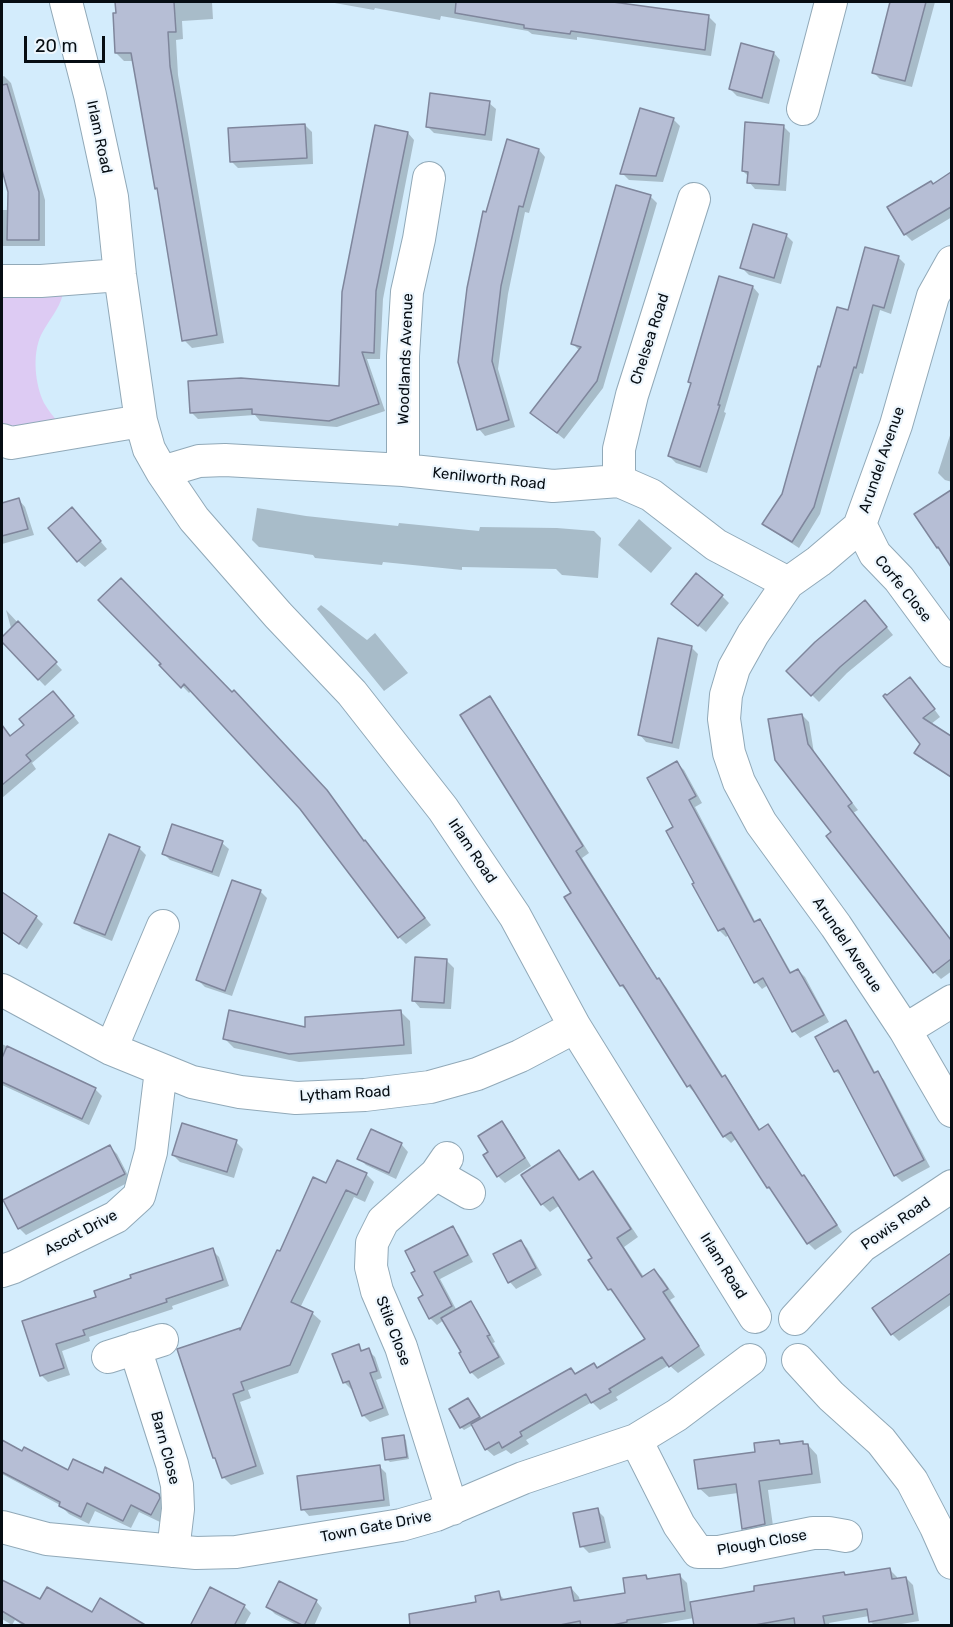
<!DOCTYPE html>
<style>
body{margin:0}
#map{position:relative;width:953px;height:1627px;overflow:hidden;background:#d3ecfc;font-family:Rubik,sans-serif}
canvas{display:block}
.frame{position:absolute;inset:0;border:3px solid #060d13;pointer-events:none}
.scale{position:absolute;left:24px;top:36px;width:81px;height:27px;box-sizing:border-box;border:3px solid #060d13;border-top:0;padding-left:8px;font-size:18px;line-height:21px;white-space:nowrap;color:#060d13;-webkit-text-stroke:4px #edf6fd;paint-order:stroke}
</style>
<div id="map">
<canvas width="953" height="1627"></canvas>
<div class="frame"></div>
<div class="scale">20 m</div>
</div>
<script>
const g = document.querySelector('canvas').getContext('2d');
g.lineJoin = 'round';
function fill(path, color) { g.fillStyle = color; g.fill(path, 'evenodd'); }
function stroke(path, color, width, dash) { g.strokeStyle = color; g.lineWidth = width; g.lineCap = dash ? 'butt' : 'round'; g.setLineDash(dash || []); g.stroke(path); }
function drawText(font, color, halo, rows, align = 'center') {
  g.font = font + ' Rubik,sans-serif'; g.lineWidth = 4.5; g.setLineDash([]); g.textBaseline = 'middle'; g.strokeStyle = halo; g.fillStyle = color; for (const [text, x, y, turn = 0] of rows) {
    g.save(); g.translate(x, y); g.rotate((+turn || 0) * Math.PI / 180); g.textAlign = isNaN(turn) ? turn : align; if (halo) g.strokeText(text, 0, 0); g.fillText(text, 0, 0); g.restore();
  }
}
fill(new Path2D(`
 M63 294C59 310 48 321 41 335 32 355 35 384 44 403 48 410 53 416 58 422L2 428V295Z`), '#ddcbf3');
fill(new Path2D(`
 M117 2H212L213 19 182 21 183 39 176 40 178 75 224 343 192 348 184 340 158 190 156 188 134 61H124L116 53Z
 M329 2H577L598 4V2H601L709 17 716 24 711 56 577 37V40L532 34 528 31 441 16 440 20 375 8 374 10Z
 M892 2H935L912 87 880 79 873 72Z
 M774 53 780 60 769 104 737 96 730 89Z
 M4 76 11 83 45 200V246H2V210H15L2 165V77Z
 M489 103 496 109 492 141 434 133 427 126Z
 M673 119 680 126 663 182 629 180 622 173Z
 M305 125 312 132 313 164 238 168 231 161Z
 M783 126 790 133 786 191 755 189 749 182V177L743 171Z
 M408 133 414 140 383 299 380 359H367L385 411 337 427 260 421 255 415 198 419 191 412 340 388Z
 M539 150 545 157 529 213 525 212 508 294 498 369 515 427 485 436 479 429 487 214Z
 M952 174V217L912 241 905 234 933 185Z
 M650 196 657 203 603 388 564 439 539 419 580 351 573 344Z
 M786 235 793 242 781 284 749 275 742 268Z
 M898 257 905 264 891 314 880 310 863 374 860 373 820 514 799 548 771 530 764 523 783 494 821 369 849 312Z
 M753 287 759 294 724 412 726 413 707 473 676 463 669 456Z
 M952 429V482L945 480 938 473Z
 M945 496 952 503V564L938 547Z
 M19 500 25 507 34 535 2 544V505Z
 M257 508 306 516 398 526 399 523 479 531 480 527 557 528 594 531 601 538 598 578 562 575 556 569 462 567V570L383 562 382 565 315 558 313 555 259 547 252 540Z
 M79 516 107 549 85 567 78 561Z
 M639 519 672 548 651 573 618 545Z
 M722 596 729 603 706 632 680 610Z
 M321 605 367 640 375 633 408 673 384 691 317 609Z
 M872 609 893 635 847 673 819 702 788 671Z
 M6 610 62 670 45 686 20 660Z
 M691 647 698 654 679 749 646 742 640 735Z
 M162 665 333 799 365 842 372 849 431 925 406 944 399 937 301 808 192 690 189 693Z
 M917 686 940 717 931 724 952 738V778L923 760 916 753 922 743Z
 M489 698 496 705 589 853 582 858 658 980 666 987 724 1078 725 1077 731 1084 761 1131 768 1126 774 1133 803 1177 810 1183 842 1232 815 1250 808 1243 775 1193 768 1187 737 1138 731 1143 724 1136 696 1092 695 1093 688 1086 628 992 621 986 573 893Z
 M60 699 79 723 32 763 36 769 2 798V745Z
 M802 715 809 722 814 753 858 810 853 813 952 941V971L941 979 934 972 833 832 777 759Z
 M677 763 684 770 702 803 695 807 756 923 759 921 766 928 792 974 798 970 805 977 829 1022 800 1038 794 1031 768 985 762 989 756 982 729 935 726 937 719 930 696 884 675 828Z
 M222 843 229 849 219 877 170 860 164 854Z
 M139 848 146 855 112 941 82 929 75 922Z
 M260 891 267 898 232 996 205 987 198 980Z
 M2 894 36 917 43 924 27 949 2 933Z
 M447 961 454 968 451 1009 420 1008 414 1001Z
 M401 1012 410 1021 412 1054 299 1062 234 1048 225 1039 307 1028Z
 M845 1022 852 1029 876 1074 878 1073 884 1080 930 1167 902 1182 895 1175 843 1077 835 1071Z
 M2 1044 95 1089 102 1096 89 1125 2 1085Z
 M502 1123 508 1129 531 1166 505 1183 498 1176 490 1153Z
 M371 1131 402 1145 408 1152 396 1179 366 1165 359 1158Z
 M236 1142 243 1149 234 1178 180 1162 173 1155Z
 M110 1147 117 1154 131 1181 26 1235 19 1228Z
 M559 1152 567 1160 581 1181 593 1173 601 1181 638 1237 624 1247 644 1277 654 1270 662 1278 675 1297 670 1300 705 1355 678 1373 669 1365 616 1397 618 1400 600 1410 592 1402 526 1440 529 1444 511 1454 506 1450 494 1456 486 1449 473 1425 464 1430 461 1427 468 1400 481 1420 576 1375 594 1364 598 1369 647 1339 617 1297 609 1289 594 1258 560 1205 550 1212 542 1204Z
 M366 1174 374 1182 365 1202 354 1197 300 1308 312 1313 321 1321 298 1373 248 1390 251 1398 240 1402 264 1474 231 1485 223 1477 218 1462 214 1458 241 1332 280 1253 327 1185Z
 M452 1228 459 1235 473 1262 440 1279 457 1311 470 1303 477 1310 495 1342 493 1343 505 1364 478 1379 471 1372 463 1353 444 1320 437 1325 430 1318 425 1296 413 1274Z
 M520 1241 527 1248 542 1275 516 1289 510 1282Z
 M212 1250 219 1257 229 1286 172 1306 173 1309 89 1337 90 1341 62 1351 70 1375 48 1382 41 1375 24 1321 98 1298Z
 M952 1254V1304L899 1341 892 1334 874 1308Z
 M358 1346 364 1352 368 1350 375 1357 382 1378 376 1380 389 1415 370 1422 363 1415 353 1388 351 1389 344 1382Z
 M403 1437 406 1440 409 1459 390 1462 387 1459Z
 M2 1442 23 1453 69 1472 103 1475 158 1495 167 1503V1507L160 1522 139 1512 131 1528 95 1511 89 1524 69 1514 60 1505 2 1474Z
 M779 1442 782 1445 802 1443 805 1446 808 1445 817 1455 821 1483 768 1490 774 1533 753 1538 743 1528 738 1493 709 1497 699 1488Z
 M379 1466 386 1473 390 1506 309 1516 303 1509Z
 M597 1510 604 1517 611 1548 589 1553 582 1546Z
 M890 1570 897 1577V1580L906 1578 913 1585 919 1621 890 1626H875L870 1621 869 1616 829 1623 830 1626H695L694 1618 648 1626H447L478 1603 498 1593 505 1600 571 1588 579 1597 580 1602 627 1594 646 1576 649 1580 679 1575 687 1583 690 1604 756 1593 844 1573 847 1577Z
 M2 1581 40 1601 144 1626H24L15 1620 12 1625 2 1619Z
 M316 1601 322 1608 314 1626H298L275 1614 268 1607Z
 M244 1606 251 1613 244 1626H217Z`), '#0003');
const building = new Path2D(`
 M115 2H174L176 32H168L170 66 217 335 182 341 157 188 155 189 131 53H115L113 13H116Z
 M456 2H613L709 15 705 50 571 31 570 34 524 28V25L455 13Z
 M890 2H926L905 81 872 73Z
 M741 43 774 52 762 98 729 89Z
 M7 84 39 192V240H7L8 192 2 170V85Z
 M430 93 490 101 485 135 426 127Z
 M640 108 674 118 656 176 620 174Z
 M745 122 784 125 779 185 747 183 748 172 742 171Z
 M305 124 307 158 230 162 228 128Z
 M375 125 408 132 376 291 374 353 362 352 379 404 329 421 252 414V409L190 413 188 381 241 378 339 386 342 292Z
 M507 139 539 149 523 207 519 206 501 286 492 361 509 420 477 430 458 362 467 288 483 211 486 212Z
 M951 172V207L904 235 887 207 931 181 933 184Z
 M616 185 651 195 597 381 557 433 530 413 581 347 571 344Z
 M753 224 787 234 774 278 740 268Z
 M865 247 899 256 884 308 873 305 856 368 854 367 814 507 792 542 762 524 782 494 818 366 820 367 837 307 848 310Z
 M719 276 753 286 718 405H720L700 467 668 456 691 383 688 382Z
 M951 490V567L938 547 937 548 914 514Z
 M19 498 28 529 2 536V503Z
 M72 507 101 541 77 562 48 528Z
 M696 573 723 595 698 626 671 604Z
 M121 578 232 692 234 690 327 790 364 841 365 840 425 918 398 938 300 809 184 684 181 688 159 665 161 664 98 600Z
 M865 600 887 627 840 667 811 696 786 671 815 642Z
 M18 621 57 662 38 680 2 642V637Z
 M658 638 692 646 672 743 638 735Z
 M910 677 935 709 923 718 951 736V777L914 753 920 744 883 696 885 694 887 695Z
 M53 691 74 716 26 755 31 761 2 785V725L10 736 24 725 19 719Z
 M490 696 583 846 576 851 657 979 659 978 722 1077 725 1075 759 1130 768 1124 802 1176 804 1175 837 1225 807 1244 769 1187 767 1188 731 1132 723 1137 690 1085 687 1087 623 985 620 986 564 897 571 893 460 715Z
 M802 714 808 744 852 803 848 806 951 940V959L933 973 826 836 831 832 775 760 768 719Z
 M677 761 696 796 689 800 754 922 760 919 790 973 798 969 824 1015 792 1032 763 978 754 983 724 928 718 931 692 884 694 883 666 831 673 827 647 778Z
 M172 824 223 841 212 872 162 854Z
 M109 834 140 847 105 935 74 923Z
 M232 880 261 890 225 991 196 980Z
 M2 892 37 916 19 944 2 932Z
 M415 957 447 959 444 1003 412 1001Z
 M229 1010 305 1027V1017L401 1010 404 1045 289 1054 223 1039Z
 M846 1020 874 1073 878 1071 924 1160 894 1176 838 1070 834 1072 815 1037Z
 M7 1046 96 1088 82 1119 2 1082V1058Z
 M502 1121 525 1158 497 1177 483 1155 488 1152 478 1136Z
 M182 1123 237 1140 227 1172 172 1155Z
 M371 1129 402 1143 389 1173 357 1159Z
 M110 1145 125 1174 18 1229 3 1200Z
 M559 1150 579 1180 593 1171 631 1229 617 1238 642 1277 654 1269 668 1289 663 1292 699 1346 669 1367 662 1357 609 1389 611 1392 591 1403 586 1394 520 1432 522 1436 502 1448 499 1442 485 1450 471 1424 571 1368 575 1374 594 1363 597 1368 645 1339 611 1289 608 1290 588 1260 592 1258 553 1197 541 1205 521 1175Z
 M337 1160 367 1173 357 1195 346 1190 291 1302 313 1312 290 1365 241 1382 244 1390 233 1394 256 1466 222 1478 215 1458H213L177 1349 240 1328V1330L277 1250 280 1251 313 1177 326 1183Z
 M453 1226 468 1255 434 1272 452 1306 429 1319 418 1298 423 1295 411 1273 415 1271 405 1251Z
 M521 1240 536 1268 508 1283 493 1254Z
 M213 1248 223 1280 166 1299 167 1302 83 1330 85 1335 56 1344 64 1368 40 1376 22 1321 96 1297 94 1291 131 1278 130 1275Z
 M951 1253V1293L891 1335 872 1308Z
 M471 1301 490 1335 487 1336 499 1357 470 1373 459 1353 461 1352 441 1318Z
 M359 1344 361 1351 369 1348 377 1371 370 1373 383 1408 362 1416 349 1381 343 1383 332 1354Z
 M468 1398 480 1417 460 1428 449 1409Z
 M404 1435 407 1457 385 1460 382 1438Z
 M2 1440 22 1451 24 1447 68 1470 73 1459 103 1473 105 1467 159 1494 160 1498 151 1515 131 1505 123 1521 87 1503 81 1517 59 1506 60 1502 2 1472Z
 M779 1440 780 1444 803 1441V1444H808L812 1474 759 1481 765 1524 742 1529 736 1484 698 1489 694 1460 755 1452 754 1443Z
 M380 1465 384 1500 301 1510 297 1476Z
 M598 1508 605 1542 580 1547 573 1513Z
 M890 1568 892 1579 906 1577 913 1614 869 1622 867 1609 823 1616 825 1626H795L794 1618 749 1626H694L690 1602 754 1591V1586L844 1572 845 1575Z
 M680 1574 685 1611 627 1620V1622L608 1626H581L580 1621 555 1626H410L409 1614 476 1602 475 1596 499 1591 501 1600 571 1587 574 1601 625 1593 623 1578 646 1575 647 1579Z
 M2 1580 40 1599 47 1587 92 1612 100 1598 147 1626H27L2 1611Z
 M279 1581 317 1600 304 1626 266 1607Z
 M210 1587 245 1605 234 1626H190Z`);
fill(building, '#b6bed5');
stroke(building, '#7f869c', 1.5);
const minor = new Path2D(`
 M66 2 90 95 112 197 120 275 141 421 149 449 162 472 194 519 278 615 352 693 443 809 515 916 575 1027 755 1317
 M803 109 831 2
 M952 262 933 296 896 425 859 527 819 561 788 583 753 634 734 668 726 695 724 719 729 753 739 782 761 823 836 926 905 1030 952 1111
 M2 281H41L120 275
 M2 440 11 443 141 421
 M403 470V356L407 292 419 239 429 178
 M162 472 199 461 225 460 403 470 553 486 619 481 651 495 716 545 788 583
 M619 481V449L632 395 694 199
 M860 524 875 554 899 579 952 651
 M2 990 111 1049 192 1082 240 1092 296 1098 365 1095 430 1087 477 1074 520 1056 575 1027
 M905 1030 952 1001
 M111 1049 163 926
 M447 1158 436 1174 383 1221 372 1243 371 1267 377 1291 401 1347 452 1509
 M436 1174 469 1193
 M2 1271 14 1267 116 1217 139 1196 151 1152 161 1070
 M795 1319 862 1246 952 1186
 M135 1348 172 1464 177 1485 178 1509 173 1551
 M108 1357 162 1340
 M798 1360 831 1396 881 1441 912 1481 936 1527 952 1563
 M636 1440 679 1525 698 1552H719L813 1533H829L846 1536
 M2 1527 47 1539 196 1553 236 1552 401 1525 436 1515 523 1478 636 1440 677 1415 750 1360`);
stroke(minor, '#91a9b8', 34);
stroke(minor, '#fff', 32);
drawText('15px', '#060d13', '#edf6fd', [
 ["Irlam Road",99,137,78],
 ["Chelsea Road",650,339,-72],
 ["Woodlands Avenue",406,359,-88],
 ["Arundel Avenue",882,460,-71],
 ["Kenilworth Road",489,479,6],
 ["Corfe Close",903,589,51],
 ["Irlam Road",472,851,56],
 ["Arundel Avenue",847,945,56],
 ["Lytham Road",345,1094,-3],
 ["Powis Road",896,1224,-35],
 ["Ascot Drive",81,1233,-28],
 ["Irlam Road",723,1266,58],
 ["Stile Close",393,1331,69],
 ["Barn Close",165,1448,75],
 ["Town Gate Drive",376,1527,-11],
 ["Plough Close",762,1543,-10]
]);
</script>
